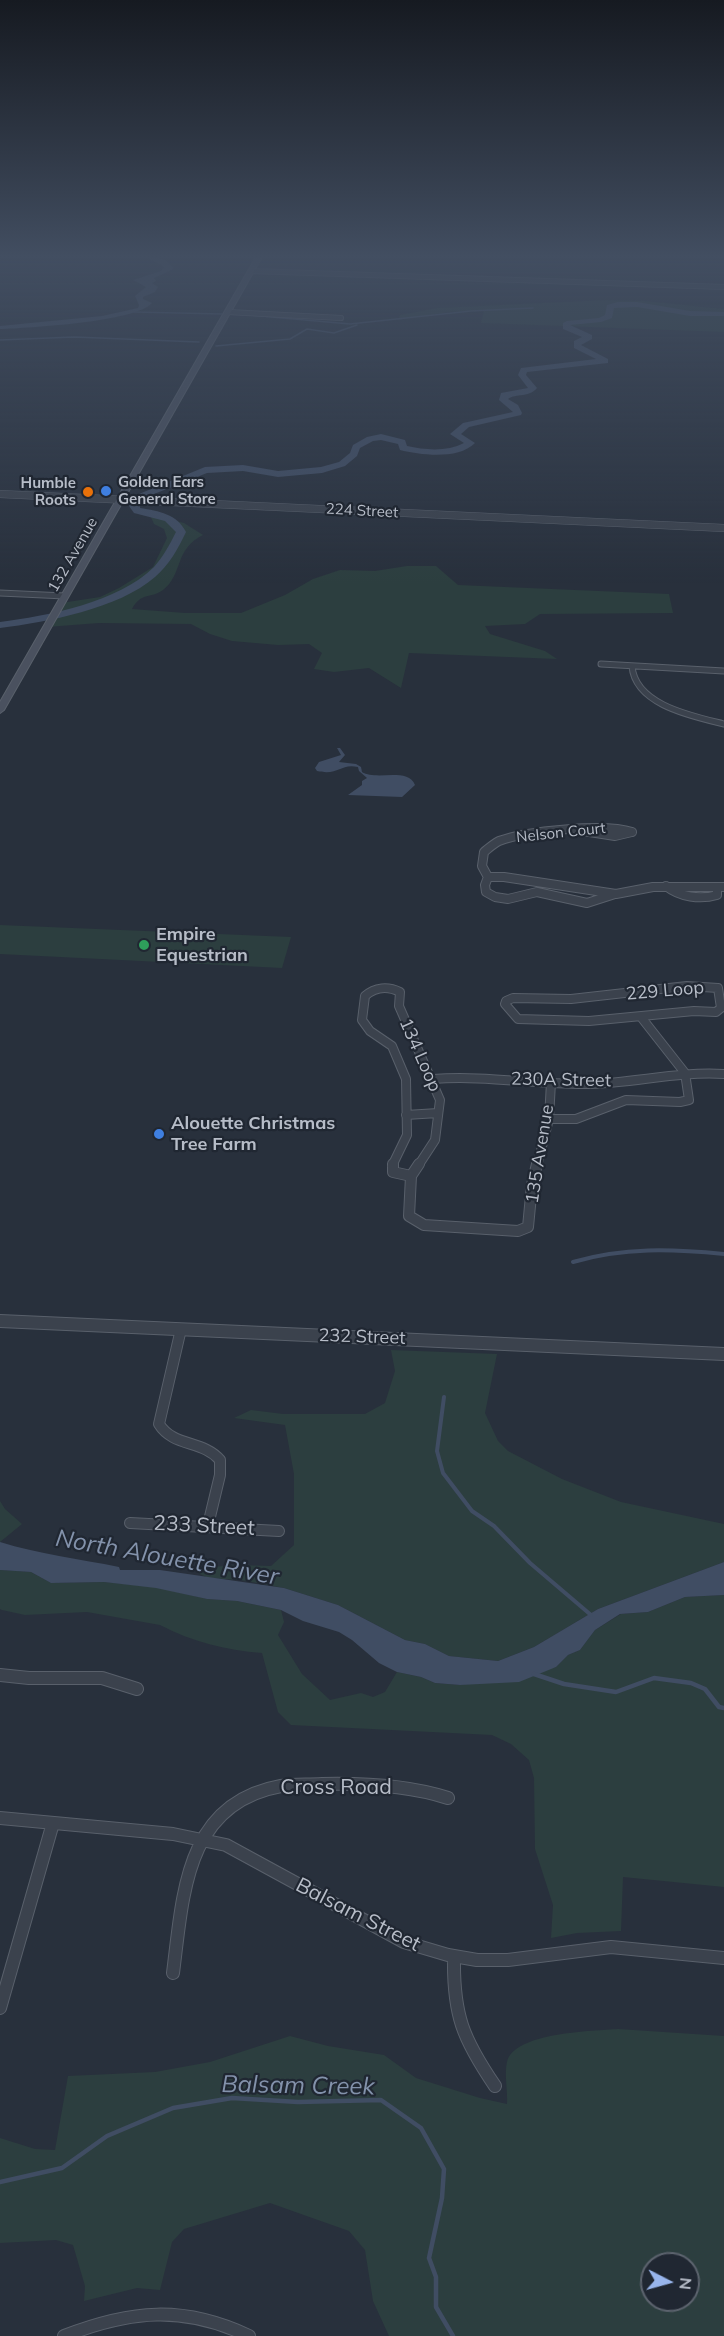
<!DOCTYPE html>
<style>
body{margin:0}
#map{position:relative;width:724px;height:2336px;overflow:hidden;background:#28303c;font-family:Mulish,sans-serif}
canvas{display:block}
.north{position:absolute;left:640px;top:2252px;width:60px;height:60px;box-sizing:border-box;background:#202732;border:2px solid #5c636e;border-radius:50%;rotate:96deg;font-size:16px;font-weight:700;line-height:24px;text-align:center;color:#b7bdc8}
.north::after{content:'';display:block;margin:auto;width:21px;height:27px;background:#98b5ec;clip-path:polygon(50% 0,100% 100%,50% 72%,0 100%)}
</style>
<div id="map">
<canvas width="724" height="2336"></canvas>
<div class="north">N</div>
</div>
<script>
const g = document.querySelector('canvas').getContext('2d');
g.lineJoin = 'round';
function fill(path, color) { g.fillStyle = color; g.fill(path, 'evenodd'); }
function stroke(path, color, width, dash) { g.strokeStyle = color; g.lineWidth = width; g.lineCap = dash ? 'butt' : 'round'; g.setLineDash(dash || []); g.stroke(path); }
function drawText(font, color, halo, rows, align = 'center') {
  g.font = font + ' Mulish,sans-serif'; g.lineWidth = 4.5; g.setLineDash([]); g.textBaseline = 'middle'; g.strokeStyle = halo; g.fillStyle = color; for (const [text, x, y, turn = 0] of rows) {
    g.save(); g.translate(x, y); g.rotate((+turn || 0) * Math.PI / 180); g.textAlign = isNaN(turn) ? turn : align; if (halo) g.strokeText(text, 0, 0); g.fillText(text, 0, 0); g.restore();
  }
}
fill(new Path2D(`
 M606 300 645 301 724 309V332L481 323 484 311 449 312 398 320 400 315 437 308Z
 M150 515 184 523 203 535C174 549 183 575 163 590 150 599 141 592 132 609L185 613H241L285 595 313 579 340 570 375 571 407 566H436L458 585 669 594 673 613 540 614 525 624 485 626 490 634 545 651 557 659 409 653 401 688 369 668 334 672 314 669 322 653 309 644 278 645 232 641 210 634 191 624 99 623 47 627 61 603 100 597 119 588 153 567 167 538 164 529 154 524Z
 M0 925 291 937 282 968 0 954Z
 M391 1350 497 1354 485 1413 498 1441 508 1451 562 1479 621 1502 724 1524V1562L598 1609 534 1647 498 1661 449 1656 425 1644 405 1640 338 1605 284 1588 241 1580 208 1578 196 1572 200 1568 237 1565 271 1566 294 1545V1474L285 1425 234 1418 251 1410 283 1414H365L385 1403 395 1371Z
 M0 1501 5 1509 22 1524 0 1542Z
 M0 1570 31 1572 51 1583 104 1582 156 1587 207 1599 237 1601 281 1610 284 1622 278 1635 302 1674 330 1700 361 1693 373 1697 385 1692 397 1672 421 1677 435 1683 460 1685 556 1667 568 1655 580 1650 595 1630 621 1614 648 1612 685 1597 724 1595V1887L623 1877 621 1931 577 1933 551 1938 553 1905 535 1849 534 1778 529 1760 511 1744 492 1735 291 1725 278 1712 262 1653C225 1650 193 1642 160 1625L87 1612 25 1615 2 1610 0 1609Z
 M618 2029 724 2036V2336H389L373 2301 365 2250 349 2231 270 2203 184 2229 172 2242 160 2290 137 2288 84 2301 85 2286 73 2245 56 2240 0 2243V2138L35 2149 55 2150 68 2076 155 2072 210 2062 290 2036 328 2046 384 2055 416 2078 480 2098 507 2104C508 2091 504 2075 507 2062 514 2032 594 2031 618 2029ZM652 2264H688V2300H652Z`), '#2c3e3f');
fill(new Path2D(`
 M146 257C157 257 168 258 174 269L154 278 156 281 152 283 158 287 155 292 143 297V299L152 303C136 322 27 328 0 329V326L102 316 138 308 139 305 135 296 146 287 133 280 161 271 164 267Z
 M337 748H340L345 755 339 762 356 764 361 767 362 772C376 781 408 767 415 785L402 797 348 795 362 785V781L367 778 359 771 358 767C340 763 339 776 317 771L315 768 319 762 341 755Z
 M0 1542C38 1554 80 1559 119 1567L120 1570H160L284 1588 338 1605 405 1640 425 1644 449 1656 498 1661 534 1647 598 1609 724 1562V1595L685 1597 648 1612 620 1614 595 1630 580 1650 568 1655 556 1667 519 1682 460 1685 435 1683 421 1677 397 1672 379 1663 352 1640 339 1632 303 1621 281 1610 237 1601 207 1599 156 1588 104 1582 51 1583 31 1572 0 1570Z`), '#404d63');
stroke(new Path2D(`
 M134 312 222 314
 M249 315 350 324 471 311 533 308
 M0 340 74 337 199 342
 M216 346 290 339 307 329 334 333 357 325`), '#404d63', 1.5);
stroke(new Path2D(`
 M573 1262C624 1247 672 1249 724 1254
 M444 1397 437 1451 443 1473 472 1511 494 1526 530 1563 591 1615`), '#404d63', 4);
stroke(new Path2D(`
 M534 1674 564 1684 616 1692 654 1678 691 1683 705 1689 719 1707 724 1708
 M0 2182 62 2168 107 2136 173 2108 232 2098 298 2102 381 2100 421 2128 444 2169 442 2198 429 2258 436 2277V2307L453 2336`), '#404d63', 4.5);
fill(new Path2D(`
 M618 302H637L690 311 724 312V316H690L637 307 614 308 612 318 601 322 570 325 592 335V339L581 345 608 359V363L527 372 526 375 537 388C529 398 516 393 508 399L518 405 522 413 521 415 469 427 461 434 475 443C458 460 421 455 400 450L398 444 381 440 373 441 360 448 357 456 345 466 322 473 278 477 243 471 207 473 149 496 141 500 140 508C159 511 177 514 186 532 178 549 169 565 155 577 118 609 47 622 0 628V622C47 616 119 602 154 567 163 557 170 544 176 532L165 521 134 513 129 506 134 496 205 467 243 465 278 471 321 467 339 462 350 453 353 445 367 437 381 434 405 440 407 446C425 450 447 452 464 443L450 434 463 423 513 412 499 400 501 393 528 388 518 375 521 368 596 359 574 348V341L582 337 563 329V323L567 321 599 318 605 315 607 305Z`), '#404d63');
const minorFar4 = new Path2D(`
 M251 271 724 287
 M228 312 341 318`);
const minorFar3 = new Path2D(`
 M0 593 65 596
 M601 664 724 671
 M632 666C635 705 692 716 724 724`);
const minorFar2 = new Path2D(`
 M583 831 615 836 632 832
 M488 877H504L616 894 653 887H724
 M488 877 482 866 484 852C489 848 493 844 499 841 526 831 605 823 632 832
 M488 877 485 885 486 892 495 897 508 899 537 892 587 903 615 894
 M666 886C680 897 700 900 717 895V887
 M687 986 718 988 721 1008 716 1012 694 1011 589 1021 518 1019 505 1004 506 1001 513 998 571 999Z
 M433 1079C486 1075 538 1085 590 1084 635 1083 679 1071 724 1074
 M406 1115 438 1113
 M549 1119H576L626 1100 680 1102 689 1100 685 1073 641 1017
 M392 1166 407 1135 406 1079 392 1046 370 1031 362 1020 365 996C375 987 388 986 400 992L399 1006 440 1100 435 1140 418 1166
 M537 1166 549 1119 551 1082`);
const minorFar1 = new Path2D(`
 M393 1164V1172L411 1176
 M411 1176 409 1216 424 1225 518 1231 528 1227 532 1185 537 1164
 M411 1176 419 1164
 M181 1329 159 1424C173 1447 203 1440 220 1460V1475L208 1525
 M130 1523 279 1531`);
const minor = new Path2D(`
 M0 1675 29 1678H102L137 1689
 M0 1818 173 1834 226 1845 404 1942 448 1955 477 1960H508L611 1947 724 1958
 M454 1957C453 2015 463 2039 495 2086
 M173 1973C183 1895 185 1803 281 1786 294 1784 308 1785 322 1784 364 1783 407 1785 448 1798
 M0 2008 53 1823
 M64 2336C131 2310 183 2305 249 2336`);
const tertiaryFar1 = new Path2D(`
 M0 494 724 528`);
const tertiary = new Path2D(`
 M0 1321 724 1354`);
const secondary = new Path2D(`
 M256 257H262L4 710 0 713V702Z`);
stroke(minorFar4, '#59606b', 6);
stroke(minorFar3, '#59606b', 7);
stroke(minorFar2, '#59606b', 10);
stroke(minorFar1, '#59606b', 12);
stroke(minor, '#59606b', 14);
stroke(tertiaryFar1, '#59606b', 8);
stroke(tertiary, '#59606b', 14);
stroke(secondary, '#59606b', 2);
stroke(minorFar4, '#3b424d', 4.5);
stroke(minorFar3, '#3b424d', 5);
stroke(minorFar2, '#3b424d', 8);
stroke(minorFar1, '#3b424d', 10);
stroke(minor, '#3b424d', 12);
stroke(tertiaryFar1, '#3b424d', 7);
stroke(tertiary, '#3b424d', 12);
fill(secondary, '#4a515f');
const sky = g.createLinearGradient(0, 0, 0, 584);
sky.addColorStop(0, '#161a21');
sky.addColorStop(0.44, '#424e61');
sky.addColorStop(1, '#424e6100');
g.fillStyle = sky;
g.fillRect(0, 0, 724, 584);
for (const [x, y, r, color] of [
 [106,491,6,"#3f7fe0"],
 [88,492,6,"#e8710a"],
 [144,945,6,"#2e9e5b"],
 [159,1134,6,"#3f7fe0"]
]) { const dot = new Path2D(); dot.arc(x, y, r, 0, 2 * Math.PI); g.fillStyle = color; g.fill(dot); stroke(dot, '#202732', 2); }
drawText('bold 15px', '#b7bdc8', '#202732', [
 ["Golden Ears",118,482],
 ["General Store",118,499],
 ["Humble",76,483,"right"],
 ["Roots",76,500,"right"]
], 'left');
drawText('15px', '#b7bdc8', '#202732', [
 ["224 Street",362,511,3],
 ["132 Avenue",73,555,-60],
 ["Nelson Court",561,833,-6]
]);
drawText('bold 18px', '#b7bdc8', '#202732', [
 ["Empire",156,935],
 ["Equestrian",156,956],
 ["Alouette Christmas",171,1124],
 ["Tree Farm",171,1145]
], 'left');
drawText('18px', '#b7bdc8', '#202732', [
 ["229 Loop",665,991,-5],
 ["134 Loop",420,1055,66],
 ["230A Street",561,1080,1],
 ["135 Avenue",540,1154,-81],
 ["232 Street",362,1337,2]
]);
drawText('21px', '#b7bdc8', '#202732', [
 ["233 Street",204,1526,3],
 ["Cross Road",336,1788],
 ["Balsam Street",358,1915,27]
]);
drawText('italic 24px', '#8392ab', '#202732', [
 ["North Alouette River",167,1558,10],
 ["Balsam Creek",298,2086,1]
]);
</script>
